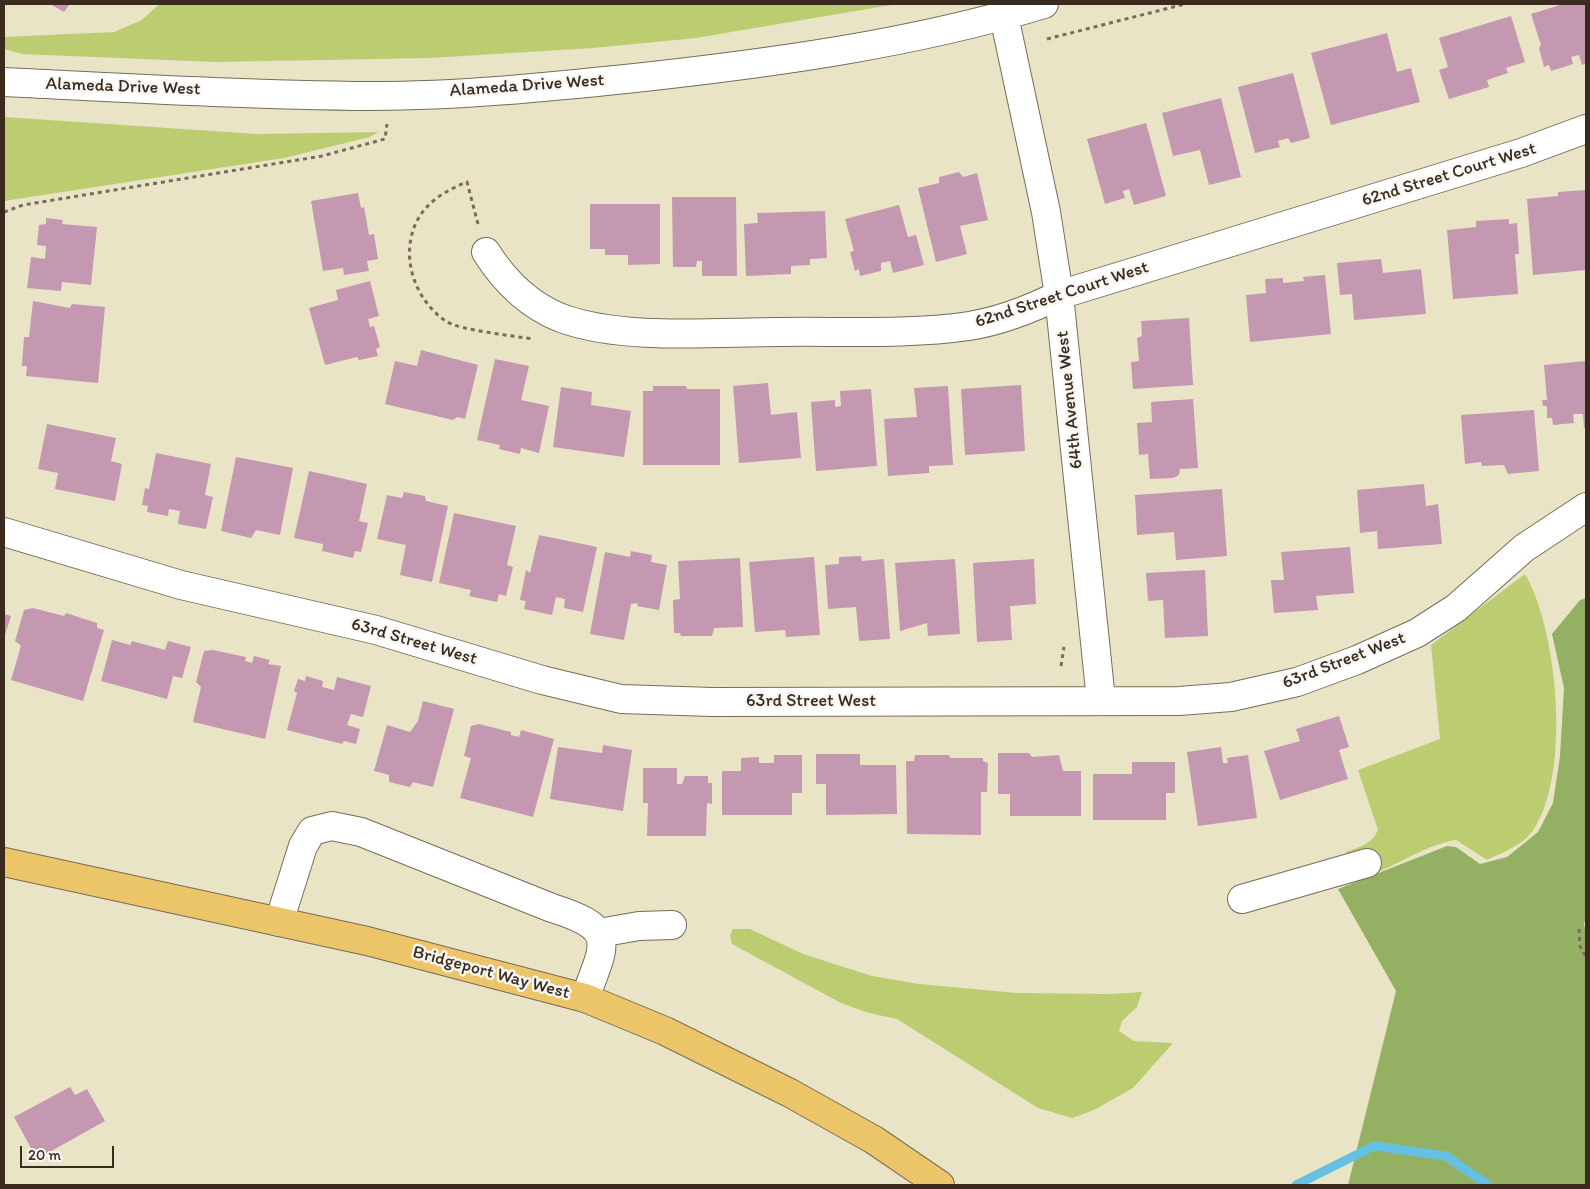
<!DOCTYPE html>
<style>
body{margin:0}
#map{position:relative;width:1590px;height:1189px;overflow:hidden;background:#eae4c6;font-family:Itim,sans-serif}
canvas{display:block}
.frame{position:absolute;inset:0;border:5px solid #3b2a1e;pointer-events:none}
.scale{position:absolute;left:20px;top:1146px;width:94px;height:22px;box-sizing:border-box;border:2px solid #3b2a1e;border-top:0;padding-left:6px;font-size:15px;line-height:18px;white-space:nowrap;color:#3b2a1e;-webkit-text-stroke:4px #f6f6f2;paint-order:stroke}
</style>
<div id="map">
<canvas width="1590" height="1189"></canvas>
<div class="frame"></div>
<div class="scale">20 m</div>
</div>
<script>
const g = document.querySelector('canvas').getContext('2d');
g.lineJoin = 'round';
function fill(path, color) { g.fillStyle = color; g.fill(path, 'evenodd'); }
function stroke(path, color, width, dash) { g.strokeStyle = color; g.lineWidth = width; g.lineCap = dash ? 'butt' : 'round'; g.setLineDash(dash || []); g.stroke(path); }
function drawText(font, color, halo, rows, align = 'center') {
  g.font = font + ' Itim,sans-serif'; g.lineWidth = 5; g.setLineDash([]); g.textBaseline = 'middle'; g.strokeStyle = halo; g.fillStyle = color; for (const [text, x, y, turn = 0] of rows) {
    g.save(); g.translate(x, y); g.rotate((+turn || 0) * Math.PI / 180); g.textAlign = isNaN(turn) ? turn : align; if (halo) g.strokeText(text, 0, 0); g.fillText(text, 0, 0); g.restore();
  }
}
fill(new Path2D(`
 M159 4H897L696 38 593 48 430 58 215 62 22 54 4 49V37L114 32 142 20Z
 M4 117 257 134 378 132 370 137 284 158 4 201Z
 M1525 574C1558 631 1571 772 1534 829 1524 845 1503 852 1487 860L1456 840C1420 846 1391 871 1355 880L1346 852C1360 847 1372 844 1378 830L1358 770 1440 739 1431 645Z
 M733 929H750L803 954 872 976 919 984 1017 993 1112 994 1142 992 1137 1007 1122 1021 1119 1031 1134 1041 1173 1043 1133 1088 1094 1110 1072 1118 1038 1108 897 1019 869 1013 841 1003 732 944 730 935Z`), '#bbcd70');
fill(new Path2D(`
 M1586 598V917L1584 924 1586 933V1185H1348L1396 991 1338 889 1447 846 1456 847 1480 864 1507 857 1538 832 1553 803 1560 756 1564 688 1552 634 1580 600Z`), '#94b062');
stroke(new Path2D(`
 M1296 1185 1374 1146 1446 1156 1488 1185`), '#65c1e3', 9);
fill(new Path2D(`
 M50 4H70L64 12Z
 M1563 4H1586V63L1582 65 1579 55 1571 57 1573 64 1551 71 1549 65 1544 67 1539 48 1541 45 1531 14Z
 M1511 16 1525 62 1506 68 1508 73 1487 80 1489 87 1449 99 1439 70 1448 67 1439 38Z
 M1387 33 1397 72 1411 68 1420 102 1331 125 1311 53Z
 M1293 73 1310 138 1291 143 1288 138 1278 141 1280 147 1255 153 1238 87Z
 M1221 98 1241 177 1209 185 1200 150 1173 156 1162 113Z
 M1146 123 1166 196 1134 205 1129 189 1123 191 1125 198 1105 204 1087 139Z
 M959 172 963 177 977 173 988 220 960 226 967 254 936 262 918 188 939 183V177Z
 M1586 190V270L1533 275 1527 199 1558 196V192Z
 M358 193 361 208 364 207 369 235 374 234 378 259 367 261 369 271 344 275 343 268 323 271 311 201Z
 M672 197H736L737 276H702V261H697L696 267H673Z
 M590 204H660V264L628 265V255H605V249H590Z
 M899 205 908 237 916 235 924 265 893 273 890 261 881 263V271L860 276 859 269 855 271 850 252 854 251 845 219Z
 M825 211 827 258 810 259V265L791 266V274L746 276 744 224 758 223 757 213Z
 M46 218 63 220 62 224 97 227 91 285 62 282 61 291 27 288 31 257 45 259 46 246 37 245 39 225 46 224Z
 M1509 219V224L1517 223 1519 254H1515L1518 294 1453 299 1447 230 1476 227V221Z
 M1381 259 1383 273 1421 269 1426 314 1354 320 1352 294 1340 295 1337 263Z
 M1325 275 1331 334 1250 342 1246 295 1266 293 1265 279 1283 278V283L1304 281 1303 277Z
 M370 281 379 316 368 319 370 327 374 326 380 347 376 349 378 356 359 360 357 357 325 365 309 308 338 300 336 290Z
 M33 301 70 308 72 304 105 307 98 383 26 376 27 366H22L24 337H29Z
 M1189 318 1193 385 1133 389 1131 362 1139 361 1137 338 1142 336 1141 321Z
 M421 350 478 365 465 419 457 417 453 420 385 404 395 361 417 366Z
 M495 359 529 366 521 400 549 406 539 453 521 448 520 454 499 449 500 445 477 440Z
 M1586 361V428H1584L1583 414H1573L1574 423 1553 425 1552 418H1547V406H1543L1542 400H1547L1544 365Z
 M768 383 771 415 797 412 801 458 739 463 733 386Z
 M1021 385 1025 451 965 455 961 389Z
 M653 386H686L687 389H720V465H643V391H653Z
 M948 386 953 465 929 466V473L888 476 884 419 917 417 914 388Z
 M561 387 592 392 591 405 631 411 624 457 553 447Z
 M871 389 877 466 816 471 811 402 835 400V407L841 406 840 391Z
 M1193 399 1198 468 1180 469 1179 475 1173 478 1150 479 1148 454 1139 455 1137 423 1152 422 1151 402Z
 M1534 410 1539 471 1508 474 1504 465 1482 466 1481 462 1465 464 1461 415Z
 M47 424 116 438 111 461 122 464 115 501 55 489 58 473 38 469Z
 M156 453 211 464 205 495 213 497 206 529 178 524 180 511 169 509 168 516 147 512 148 506 142 505 145 488 149 489Z
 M236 457 293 468 280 535 256 530 251 538 221 531Z
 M309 471 367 484 359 521 368 523 361 552 355 551 353 558 322 551 323 544 294 538Z
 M1424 484 1426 506 1438 504 1442 544 1378 549 1377 531 1360 533 1357 490Z
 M1222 489 1227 556 1176 560 1174 532 1137 535 1135 495Z
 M404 492 425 496 426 501 448 506 432 582 400 575 406 545 377 539 387 495 402 498Z
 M454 513 516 526 507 565 513 567 506 596 499 594 497 602 469 596 471 590 439 583Z
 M539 535 597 547 583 612 564 608 565 599 556 597 552 615 524 609 526 601 520 600 526 570 530 573Z
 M1350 547 1354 593 1316 596 1318 610 1274 613 1271 580H1284L1281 552Z
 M631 551 652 555 651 562 667 565 659 610 637 606 638 603 631 604 624 640 590 634 605 552 630 557Z
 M861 556 862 561 884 559 890 639 859 641 856 607 828 609 825 565 839 564V557Z
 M814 557 820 635 786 637 785 630 755 632 749 562Z
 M740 558 743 627 714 628 712 636H681L680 633H674L673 600 680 599 678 561Z
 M955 559 960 634 928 636 927 623 900 631 895 563Z
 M1034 559 1036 604 1010 606 1012 640 977 642 973 563Z
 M1205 570 1208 636 1165 638 1163 600 1148 601 1146 573Z
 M33 608 64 616 66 613 97 623V628L104 630 83 701 11 680 21 646 15 641 24 610Z
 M4 614 11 616 4 638Z
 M112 640 130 645 132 641 165 650 168 641 191 647 182 678 173 676 167 699 101 681Z
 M213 650 246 657 245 661 252 663 254 656 270 660 268 664 281 666 265 739 193 722 201 687 196 682 204 651Z
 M306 676 323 681 322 687 334 690 337 677 371 686 363 717 351 714 347 725 360 729 356 744 344 741 342 744 287 730 297 693 294 691 298 679 305 681Z
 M423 701 454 709 433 787 413 782 410 787 389 782V775L374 771 387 725 410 732 418 721Z
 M1339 716 1349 747 1339 750 1348 779 1280 800 1264 751 1300 741 1296 729Z
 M479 724 511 732V735L519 737 521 730 554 739 533 817 460 798 471 758 464 756 471 726Z
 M603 745 632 750 623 811 550 799 558 747 602 753Z
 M1221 747 1223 763H1228L1227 758 1248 755 1257 818 1198 826 1187 752Z
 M998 753H1029L1032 757 1059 755 1063 771H1081V816H1010V794H998Z
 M816 754H860V765H896L897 814 826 815V784H816Z
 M774 755H802V793H792V815H722V771H741V758L759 757V763H774Z
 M915 755H949L950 758H983V761L988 763 987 792H981V835L907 834 906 761H914Z
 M1132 762H1175V793H1166V820H1093V774H1132Z
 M643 768H677V784H682L685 776H708V783H712V804L707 803 706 836H647L648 803H643Z
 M70 1087 75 1095 87 1089 105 1121 37 1159 14 1117Z`), '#c498b0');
const minor = new Path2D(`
 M1004 16 1046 212 1059 295 1101 700
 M4 82C126 88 249 95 372 96 460 96 548 87 635 78 772 63 912 44 1044 4
 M486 252C505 282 528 305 561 318 624 341 714 332 780 332 842 331 907 335 969 326 1000 321 1031 309 1059 295L1521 153 1586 129
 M4 532 181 585 376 630 542 680 621 699 712 702 1179 701 1231 697 1297 682 1357 660 1417 633 1456 608 1524 548 1586 507
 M1242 899 1367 863
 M279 922 303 846 312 831 332 826 361 832 552 908C619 929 605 943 585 998
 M599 933 639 926 672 925`);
const major = new Path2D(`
 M4 862 367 941 585 998 665 1031 790 1093 874 1140 940 1185`);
stroke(minor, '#786b59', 30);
stroke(major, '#786b59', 30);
stroke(new Path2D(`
 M1047 39 1185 4
 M4 212 23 205 322 156 385 139 387 124
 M478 224 467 182C447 190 427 201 417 221 399 256 415 301 447 322 461 330 514 336 533 339
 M1061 666 1064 647
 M1579 929 1580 946 1586 957`), '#786b59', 3, [4, 4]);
stroke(minor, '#fff', 28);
stroke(major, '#edc569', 28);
drawText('18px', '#3b2a1e', '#f6f6f2', [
 ["Alameda Drive West",527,86,-4],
 ["Alameda Drive West",123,87,2],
 ["62nd Street Court West",1449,175,-17],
 ["62nd Street Court West",1062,295,-18],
 ["64th Avenue West",1070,400,-96],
 ["63rd Street West",414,642,16],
 ["63rd Street West",1344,661,-21],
 ["63rd Street West",811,701],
 ["Bridgeport Way West",491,973,15]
]);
</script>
